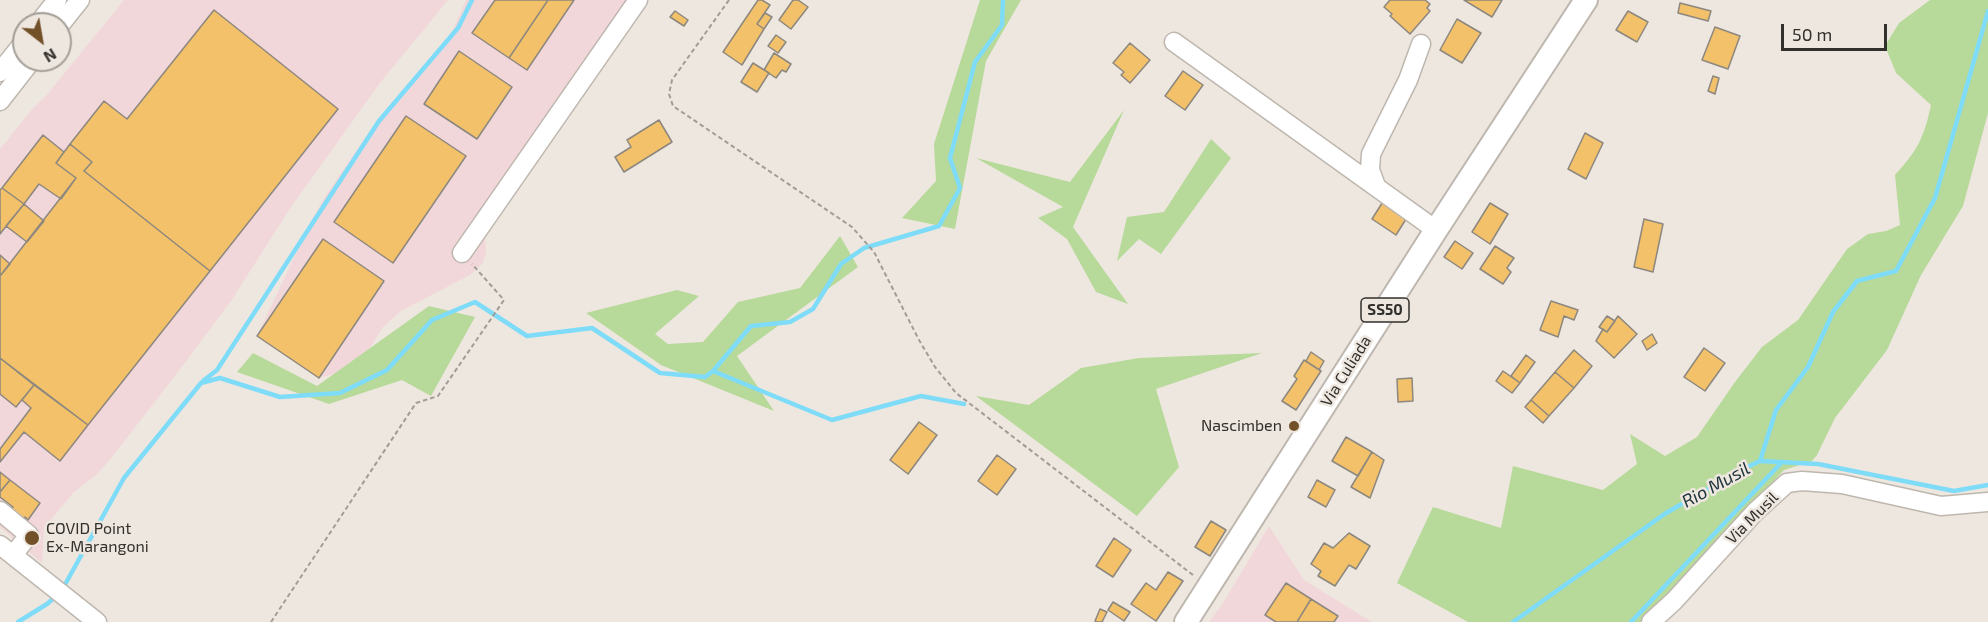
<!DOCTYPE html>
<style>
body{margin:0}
#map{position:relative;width:1988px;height:622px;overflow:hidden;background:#eee7df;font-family:"Exo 2",sans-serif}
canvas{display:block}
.north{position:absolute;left:12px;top:12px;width:60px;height:60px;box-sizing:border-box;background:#eee7df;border:2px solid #a39e97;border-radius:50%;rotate:149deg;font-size:16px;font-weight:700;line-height:24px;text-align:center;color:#32302c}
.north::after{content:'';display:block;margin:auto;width:21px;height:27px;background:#725028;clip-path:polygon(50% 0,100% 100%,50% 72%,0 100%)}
.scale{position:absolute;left:1781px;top:24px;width:106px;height:27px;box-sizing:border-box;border:3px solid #32302c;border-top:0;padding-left:8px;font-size:18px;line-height:21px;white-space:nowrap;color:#32302c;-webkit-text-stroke:4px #eee7df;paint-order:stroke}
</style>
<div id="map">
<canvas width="1988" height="622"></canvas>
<div class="north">N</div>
<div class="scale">50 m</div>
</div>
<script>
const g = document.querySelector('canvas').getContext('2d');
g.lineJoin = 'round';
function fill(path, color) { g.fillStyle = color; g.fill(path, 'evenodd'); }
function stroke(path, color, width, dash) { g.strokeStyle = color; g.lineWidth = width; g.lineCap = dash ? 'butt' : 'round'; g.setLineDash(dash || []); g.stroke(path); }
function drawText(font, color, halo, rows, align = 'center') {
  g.font = font + ' "Exo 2",sans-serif'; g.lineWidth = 5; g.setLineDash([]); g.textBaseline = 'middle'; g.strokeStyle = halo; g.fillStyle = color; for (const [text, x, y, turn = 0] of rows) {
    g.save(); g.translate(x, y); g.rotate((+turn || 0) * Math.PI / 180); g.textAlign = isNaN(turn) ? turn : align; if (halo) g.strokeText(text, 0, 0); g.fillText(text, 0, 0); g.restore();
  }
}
fill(new Path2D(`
 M124 0H448L380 83 291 207 231 301 181 368 109 461 96 475 73 493 44 528 42 563 0 527V149L33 108 45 97Z
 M466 0H636L515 175 524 181 485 234 486 254 482 264 470 275 401 311 383 327 363 359 341 372 319 378 257 336 311 221 328 192 367 135 451 34Z
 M1269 526 1304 580 1372 622H1209L1223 603Z`), '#f2d7da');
fill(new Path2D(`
 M980 0H1021L986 61 955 229 902 218 936 181 934 144Z
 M1930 0H1988V113L1963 206 1921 275 1887 350 1835 418 1817 455 1812 461 1784 470 1644 622H1468L1397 583 1433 507 1501 528 1513 466 1603 490 1637 464 1630 434 1665 456 1697 437 1735 382 1762 347 1798 320 1847 249 1868 234 1886 231 1900 225 1895 175C1917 151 1924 138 1931 105L1896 73 1885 46 1899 23Z
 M1124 110 1073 227 1128 304 1096 292 1067 239 1038 218 1063 207 976 158 1070 182Z
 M1211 139 1231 158 1161 254 1139 239 1117 261 1127 217 1164 212Z
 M840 236 858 267 737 356 774 411 661 365 586 313 677 290 699 296 655 334 668 344 703 342 738 302 800 288Z
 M429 306 475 317 431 396 402 380 329 404 237 372 253 353 317 386Z
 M1262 353 1156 389 1179 467 1137 516 976 396 1029 405 1081 368 1139 358Z`), '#b7d99a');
stroke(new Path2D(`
 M713 371 832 420 921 396 964 404
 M203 381 217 370 379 121 458 28 472 0
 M1760 461 1776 410 1808 367 1833 312 1857 281 1896 271 1935 198 1988 11
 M62 590 124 478 201 383 220 378 280 397 340 393 387 370 432 320 475 302 527 336 592 328 660 373 705 377 713 371 751 326 790 322 813 309 841 264 864 248 939 226 960 188 950 158 975 62 1002 25 1003 0
 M18 622 47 604 56 596
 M1513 622 1666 513 1745 468 1760 461 1818 464 1954 491 1988 485
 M1631 622 1782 462`), '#7fdcf8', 4.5);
const building = new Path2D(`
 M495 0H548L509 58 472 33Z
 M548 0H574L527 70 509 58Z
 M758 0H762L770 5 757 24 764 29 742 65 723 52Z
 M793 0H798L808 7 791 29 779 20Z
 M1390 0H1425L1430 4 1427 8 1430 11 1410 34 1390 16 1392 14 1384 7Z
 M1464 0H1502L1492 17Z
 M1680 3 1711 11 1708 21 1678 13Z
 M214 10 338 109 210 271 84 171 92 162 70 144 104 101 127 119Z
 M675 11 688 20 684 26 670 17Z
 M1628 11 1648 22 1637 42 1616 30Z
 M765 13 772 17 764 29 757 24Z
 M1457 19 1481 33 1462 63 1440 50Z
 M1715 27 1740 36 1728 69 1702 60Z
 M776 35 786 42 778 53 768 46Z
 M1130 43 1150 60 1130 83 1121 75 1124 72 1113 63Z
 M459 51 512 87 477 139 424 104Z
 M774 53 791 64 786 72 782 70 776 78 764 70Z
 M753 63 769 73 757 92 741 82Z
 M1183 71 1203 85 1185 110 1165 96Z
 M1713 76 1719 78 1715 94 1708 91Z
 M406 116 466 156 393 263 334 222Z
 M659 120 672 142 624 172 615 157 631 147 627 140Z
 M1585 133 1603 143 1586 179 1568 169Z
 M43 135 64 152 56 163 76 178 61 199 39 184 24 204 2 188Z
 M70 144 92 162 84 171 210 271 88 425 0 358V276L76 178 56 163Z
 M2 188 24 204 0 234V190Z
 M1384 200 1408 216 1396 235 1372 219Z
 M1490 203 1508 214 1490 244 1472 232Z
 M24 204 44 221 27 242 6 226Z
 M1644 219 1663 224 1653 272 1634 267Z
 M323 239 384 281 319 378 257 336Z
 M1455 241 1473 253 1462 269 1444 257Z
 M1495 246 1514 258 1507 268 1511 272 1503 284 1480 269Z
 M0 255 10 264 0 276Z
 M1551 301 1578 310 1574 320 1564 316 1558 337 1540 330Z
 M1607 316 1615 321 1607 332 1599 327Z
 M1618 316 1637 334 1614 358 1596 341 1603 329 1607 332Z
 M1652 334 1657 343 1647 350 1642 341Z
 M1704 348 1725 363 1705 391 1684 377Z
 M1574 350 1592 366 1574 388 1555 372Z
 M1311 352 1324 361 1319 370 1306 361Z
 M1526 355 1535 362 1520 383 1511 376Z
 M0 358 34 385 16 407 0 394Z
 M1304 360 1321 371 1296 410 1282 401 1297 379 1294 376Z
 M1503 371 1520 383 1512 393 1496 381Z
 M1555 372 1574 388 1549 416 1531 400Z
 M1412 378 1413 401 1398 402 1397 379Z
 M34 385 88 425 60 461 24 432 0 462V449L31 408 22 400Z
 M1531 400 1549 416 1543 423 1525 407Z
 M919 422 937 435 908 474 890 460Z
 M1346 437 1372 452 1358 476 1332 461Z
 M1372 452 1384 460 1370 498 1351 487Z
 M997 455 1016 469 997 495 978 481Z
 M0 472 10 480 0 492Z
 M10 480 40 503 28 520 25 517 23 521 10 512 13 507 0 497V492Z
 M1317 480 1335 490 1326 507 1308 497Z
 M1211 521 1226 530 1210 556 1195 547Z
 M1349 533 1370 546 1356 569 1349 565 1335 586 1318 576 1321 571 1311 564 1324 543 1333 548Z
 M1114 538 1131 550 1113 577 1096 566Z
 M1168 572 1183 581 1156 621 1131 604 1146 583 1156 590Z
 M1286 583 1311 599 1297 622H1276L1265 615Z
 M1311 599 1338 616 1334 622H1297Z
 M1113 602 1130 612 1124 621 1108 610Z
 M1100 609 1107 612 1102 622H1097L1095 621Z`);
fill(building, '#f3c169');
stroke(building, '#8c877f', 1.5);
const minor = new Path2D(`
 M38 24 57 0
 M60 25 80 0
 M1174 42 1436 230
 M0 72 24 42
 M0 101 32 60
 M1376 186 1370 170 1371 154 1408 80 1421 44
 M462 253 638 0
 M0 511 29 535 13 555
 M0 545 97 622
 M1651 622 1674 601 1755 512 1787 483 1802 481 1842 484 1941 506 1988 502`);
const major = new Path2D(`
 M1186 622 1436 230 1586 0`);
stroke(minor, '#beb7af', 21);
stroke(major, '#beb7af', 26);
stroke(new Path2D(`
 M729 0 672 80 669 94 673 106 852 227 874 252 919 340 935 367 956 393 1193 575
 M271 622 416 403 438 396 504 300 472 264`), '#a19c96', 2, [4.5, 3]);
stroke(minor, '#fff', 18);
stroke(major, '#fff', 22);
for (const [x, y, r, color] of [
 [1294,426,6,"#725028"],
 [32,538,8,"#725028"]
]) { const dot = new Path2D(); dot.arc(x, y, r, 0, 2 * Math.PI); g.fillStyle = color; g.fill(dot); stroke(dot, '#eee7df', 2); }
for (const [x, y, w] of [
 [1385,310,48]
]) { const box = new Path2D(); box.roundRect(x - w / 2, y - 12, w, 24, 4.5); g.fillStyle = '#eee7df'; g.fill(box); stroke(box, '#32302c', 1.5); }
drawText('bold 15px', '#32302c', null, [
 ["SS50",1385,310]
]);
drawText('16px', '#32302c', '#eee7df', [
 ["Via Culiada",1346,371,-58],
 ["Via Musil",1752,518,-45]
]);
drawText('16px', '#32302c', '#eee7df', [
 ["Nascimben",1282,426],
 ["COVID Point",46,529,"left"],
 ["Ex-Marangoni",46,547,"left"]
], 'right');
drawText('italic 18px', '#20363d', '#eee7df', [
 ["Rio Musil",1716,485,-29]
]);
</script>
